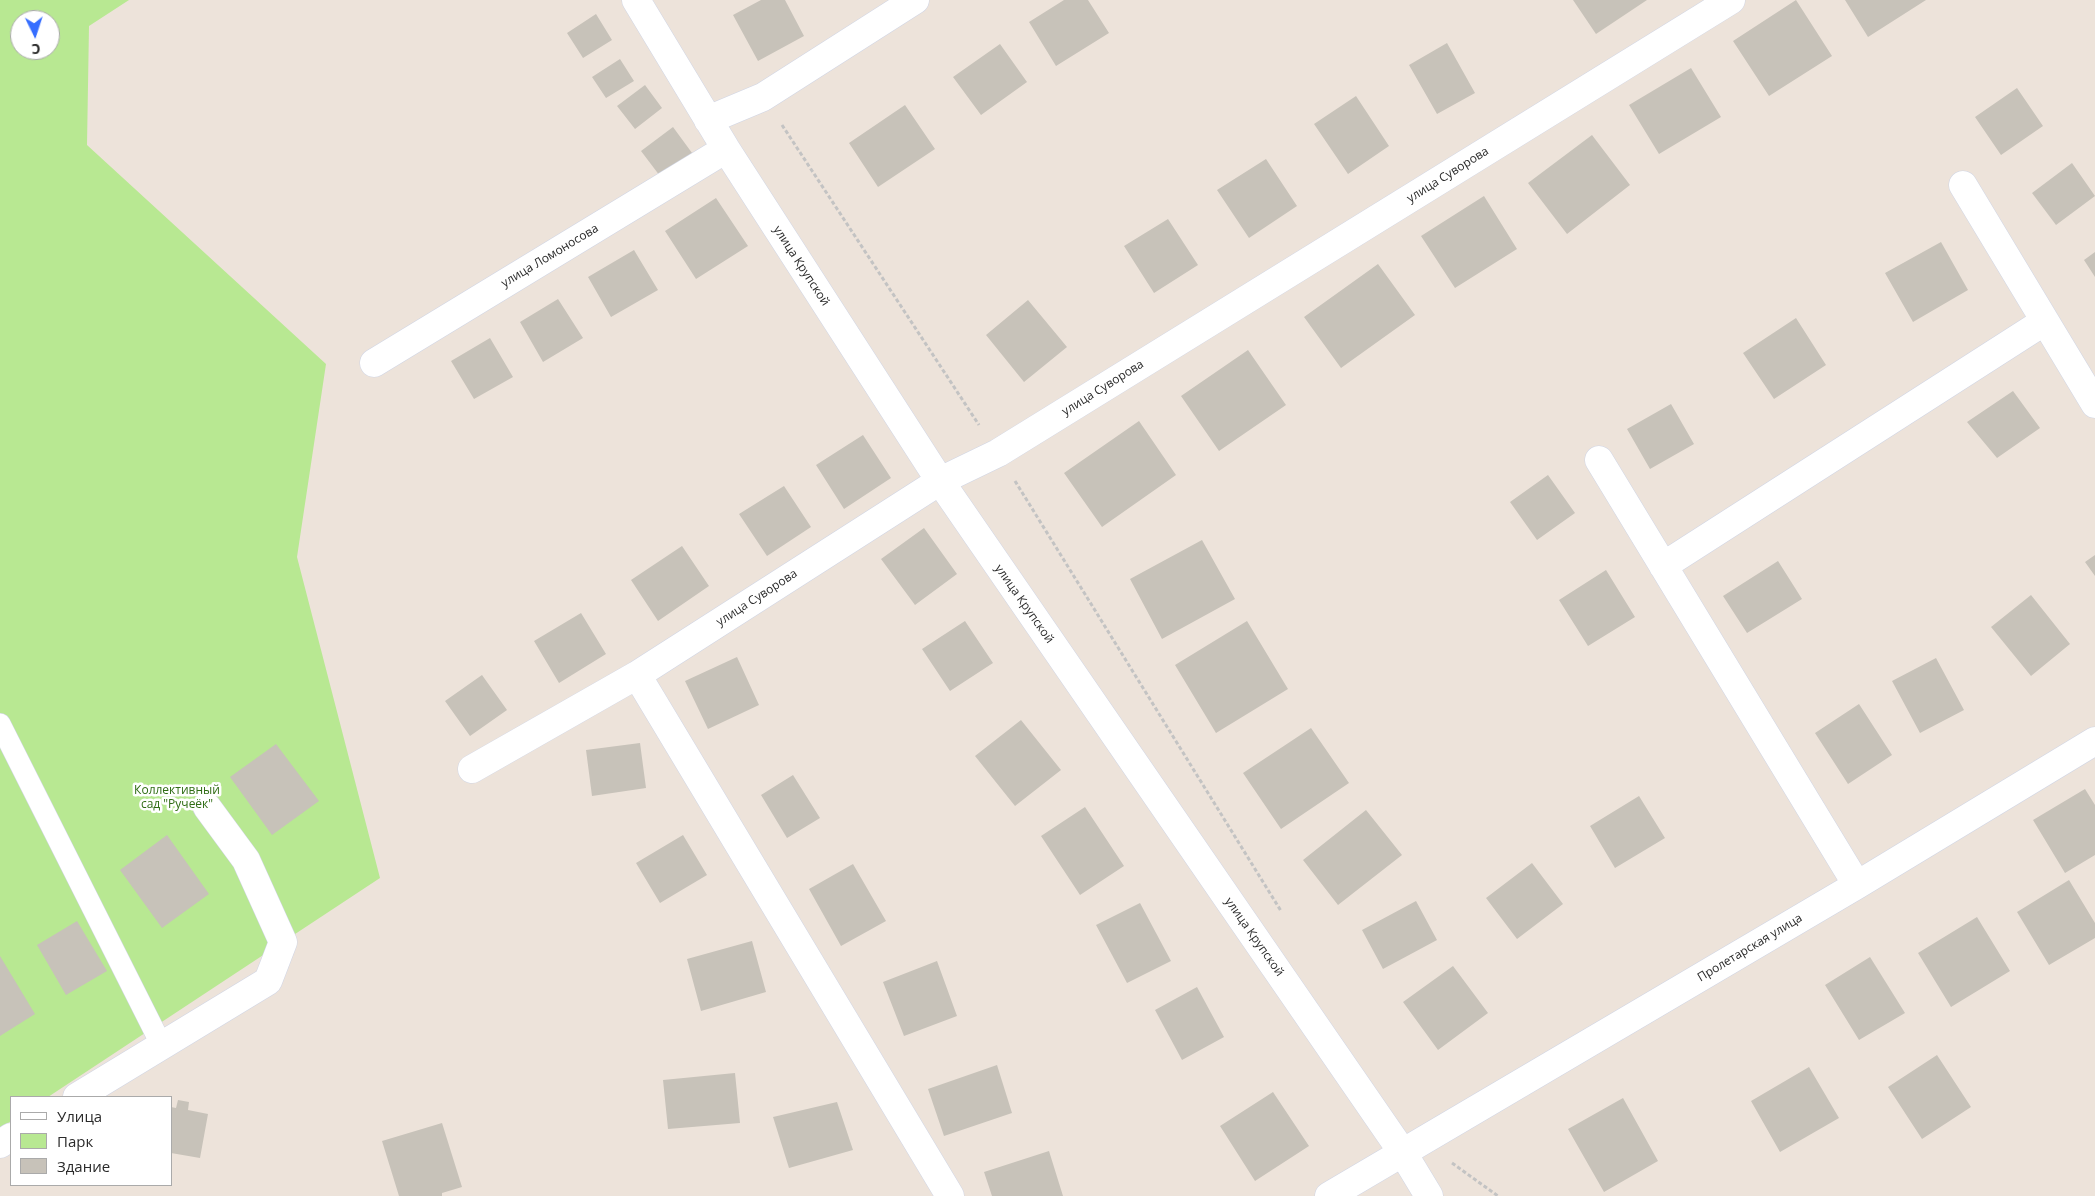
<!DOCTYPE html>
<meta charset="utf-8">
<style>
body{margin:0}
#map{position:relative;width:2095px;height:1196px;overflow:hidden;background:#ede3da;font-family:"Open Sans",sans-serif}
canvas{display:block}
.legend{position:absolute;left:10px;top:1096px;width:162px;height:90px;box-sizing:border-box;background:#fff;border:1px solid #aaa;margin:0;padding:6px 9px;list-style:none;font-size:15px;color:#2a2a2a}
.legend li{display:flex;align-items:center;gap:10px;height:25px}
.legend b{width:25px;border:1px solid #aaa}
.north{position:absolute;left:10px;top:10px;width:50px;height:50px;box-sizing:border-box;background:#fff;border:1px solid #aaa;border-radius:50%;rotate:176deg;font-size:14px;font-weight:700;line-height:20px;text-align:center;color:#2a2a2a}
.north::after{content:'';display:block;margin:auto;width:18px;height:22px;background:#366eff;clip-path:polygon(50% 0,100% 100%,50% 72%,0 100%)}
</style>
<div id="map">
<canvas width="2095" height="1196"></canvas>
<ul class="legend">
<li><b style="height:6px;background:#fff"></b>Улица</li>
<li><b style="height:14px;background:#b8e892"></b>Парк</li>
<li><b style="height:14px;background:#c7c2b9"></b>Здание</li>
</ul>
<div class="north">С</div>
</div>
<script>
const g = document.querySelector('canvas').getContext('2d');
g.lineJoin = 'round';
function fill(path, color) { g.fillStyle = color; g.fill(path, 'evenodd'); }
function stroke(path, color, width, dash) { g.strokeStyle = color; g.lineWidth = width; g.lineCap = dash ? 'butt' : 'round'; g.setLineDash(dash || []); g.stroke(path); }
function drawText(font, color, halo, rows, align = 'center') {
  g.font = font + ' "Open Sans",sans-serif'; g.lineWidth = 5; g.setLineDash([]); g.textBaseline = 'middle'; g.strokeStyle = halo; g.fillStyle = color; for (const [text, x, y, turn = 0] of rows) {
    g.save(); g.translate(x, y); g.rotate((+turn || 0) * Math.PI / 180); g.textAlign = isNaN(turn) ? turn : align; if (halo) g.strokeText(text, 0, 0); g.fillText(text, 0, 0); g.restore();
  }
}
fill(new Path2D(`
 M0 0H129L89 26 87 145 326 364 297 557 380 878 48 1097H11V1121L0 1129ZM20 20H50V50H20Z`), '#b8e892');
fill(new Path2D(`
 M761 0H785L804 36 758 61 733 15Z
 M1064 0H1088L1109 33 1056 66 1029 22Z
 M1573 0H1647L1596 34Z
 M1796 0 1832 56 1769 96 1733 41Z
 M1845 0H1926L1868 37Z
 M596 14 612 40 583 58 567 33Z
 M1447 43 1475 93 1437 114 1409 65Z
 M1000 44 1027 82 981 115 953 77Z
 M620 59 634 81 606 98 592 77Z
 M1691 68 1721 117 1659 154 1629 105Z
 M645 85 662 108 635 129 617 106Z
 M2017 88 2043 126 2001 155 1975 117Z
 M1356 96 1389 146 1348 174 1314 124Z
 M905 105 935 149 878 187 849 143Z
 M673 127 695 157 663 180 641 151Z
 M1592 135 1630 185 1567 234 1528 183Z
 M1266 159 1297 206 1249 238 1217 190Z
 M2072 163 2095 196 2056 225 2032 193Z
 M1484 196 1517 249 1455 288 1421 236Z
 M716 198 748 246 696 279 665 231Z
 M1168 219 1198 265 1154 293 1124 246Z
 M1941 242 1968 290 1913 322 1885 273Z
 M634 250 658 290 611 317 588 277Z
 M2095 252V277L2084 260Z
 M1378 264 1415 315 1341 368 1304 317Z
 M558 299 583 338 543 362 520 322Z
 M1028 300 1067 347 1024 382 986 335Z
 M1796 318 1826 365 1774 399 1743 353Z
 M490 338 513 377 474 399 451 361Z
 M1248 350 1286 405 1219 451 1181 396Z
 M2013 391 2040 428 1997 458 1967 422Z
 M1671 404 1694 444 1650 469 1627 429Z
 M1139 421 1176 475 1102 527 1064 473Z
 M863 435 891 478 844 509 816 465Z
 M1548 475 1575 513 1537 540 1510 502Z
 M784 486 811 527 767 556 739 514Z
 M924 528 957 574 915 605 881 559Z
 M1202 540 1235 599 1162 639 1130 579Z
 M682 546 709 586 658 621 631 580Z
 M2095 555V576L2085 562Z
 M1778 561 1802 599 1747 633 1723 596Z
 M1606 570 1635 617 1588 646 1559 600Z
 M2031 595 2070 644 2031 676 1991 627Z
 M581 613 606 654 559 683 534 641Z
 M965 621 993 663 950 691 922 649Z
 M1247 621 1288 689 1216 733 1175 665Z
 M737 657 759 705 708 729 685 681Z
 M1936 658 1964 710 1920 733 1892 681Z
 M482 675 507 710 470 736 445 701Z
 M1859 704 1892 755 1848 784 1815 733Z
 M1021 720 1061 770 1015 806 975 756Z
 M1311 728 1349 783 1281 829 1243 773Z
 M640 743 646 788 592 796 586 750Z
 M276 744 319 801 272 835 230 777Z
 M793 775 820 818 787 838 761 795Z
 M2085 789 2095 805V855L2065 873 2033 820Z
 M1639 796 1665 838 1615 868 1590 826Z
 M1085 807 1124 866 1080 895 1041 836Z
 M1366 810 1402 855 1338 905 1303 860Z
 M167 835 209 894 162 928 120 870Z
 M683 835 707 875 660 903 636 863Z
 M1532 863 1563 904 1517 939 1486 898Z
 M853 864 886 921 841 946 809 889Z
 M2069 880 2095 923V938L2049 965 2017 912Z
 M1416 901 1437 940 1383 969 1362 930Z
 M1140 903 1171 961 1127 983 1096 925Z
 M1977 917 2010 971 1951 1007 1918 953Z
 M77 921 107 971 66 995 37 945Z
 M752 941 766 992 701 1011 687 959Z
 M0 956 35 1014 0 1036Z
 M1870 957 1905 1013 1859 1040 1825 985Z
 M937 961 957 1016 904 1036 883 982Z
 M1453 966 1488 1013 1438 1050 1403 1002Z
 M1197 987 1224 1037 1182 1060 1155 1010Z
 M1937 1055 1971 1107 1922 1139 1888 1087Z
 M997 1065 1012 1113 944 1136 928 1089Z
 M1809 1067 1839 1118 1780 1152 1751 1101Z
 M735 1073 740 1123 668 1129 663 1080Z
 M1273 1092 1309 1146 1255 1181 1220 1126Z
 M1623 1098 1658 1161 1604 1192 1568 1129Z
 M178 1100 189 1102 188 1110 208 1114 200 1158 171 1153V1107L176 1108Z
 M837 1102 853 1150 789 1168 773 1117Z
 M442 1123 462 1187 442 1193V1196H399L382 1141Z
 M1049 1151 1063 1196H992L984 1172Z`), '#c7c2b9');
const service = new Path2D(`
 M0 724 162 1046`);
const minor = new Path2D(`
 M636 0 726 149 940 481 1403 1153 1429 1196
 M708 120 763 97 915 0
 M1963 185 2095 404
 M374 363 726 149
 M1599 460 1857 885
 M1663 566 2045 321
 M637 675 950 1196
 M472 769 637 675 940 481 998 453 1731 0
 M77 1097 268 981 283 942 246 860 207 807
 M0 1144 11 1137
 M1329 1196 1857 885 2095 741`);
stroke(service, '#d0d5e4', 22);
stroke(minor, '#d0d5e4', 29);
stroke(new Path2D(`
 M782 125 979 425
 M1015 481 1281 911
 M1452 1163 1498 1196`), '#c3c3c3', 3, [4, 2.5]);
stroke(service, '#fff', 21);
stroke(minor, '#fff', 28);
drawText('12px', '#2a2a2a', '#fff', [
 ["улица Суворова",1448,175,-32],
 ["улица Ломоносова",550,256,-31],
 ["улица Крупской",801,266,57],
 ["улица Суворова",1103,388,-32],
 ["улица Суворова",757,598,-33],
 ["улица Крупской",1024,604,55],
 ["улица Крупской",1254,937,55],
 ["Пролетарская улица",1750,948,-31]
]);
drawText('12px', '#2f6c14', '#fff', [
 ["Коллективный",177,791],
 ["сад \"Ручеёк\"",177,805]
]);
</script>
